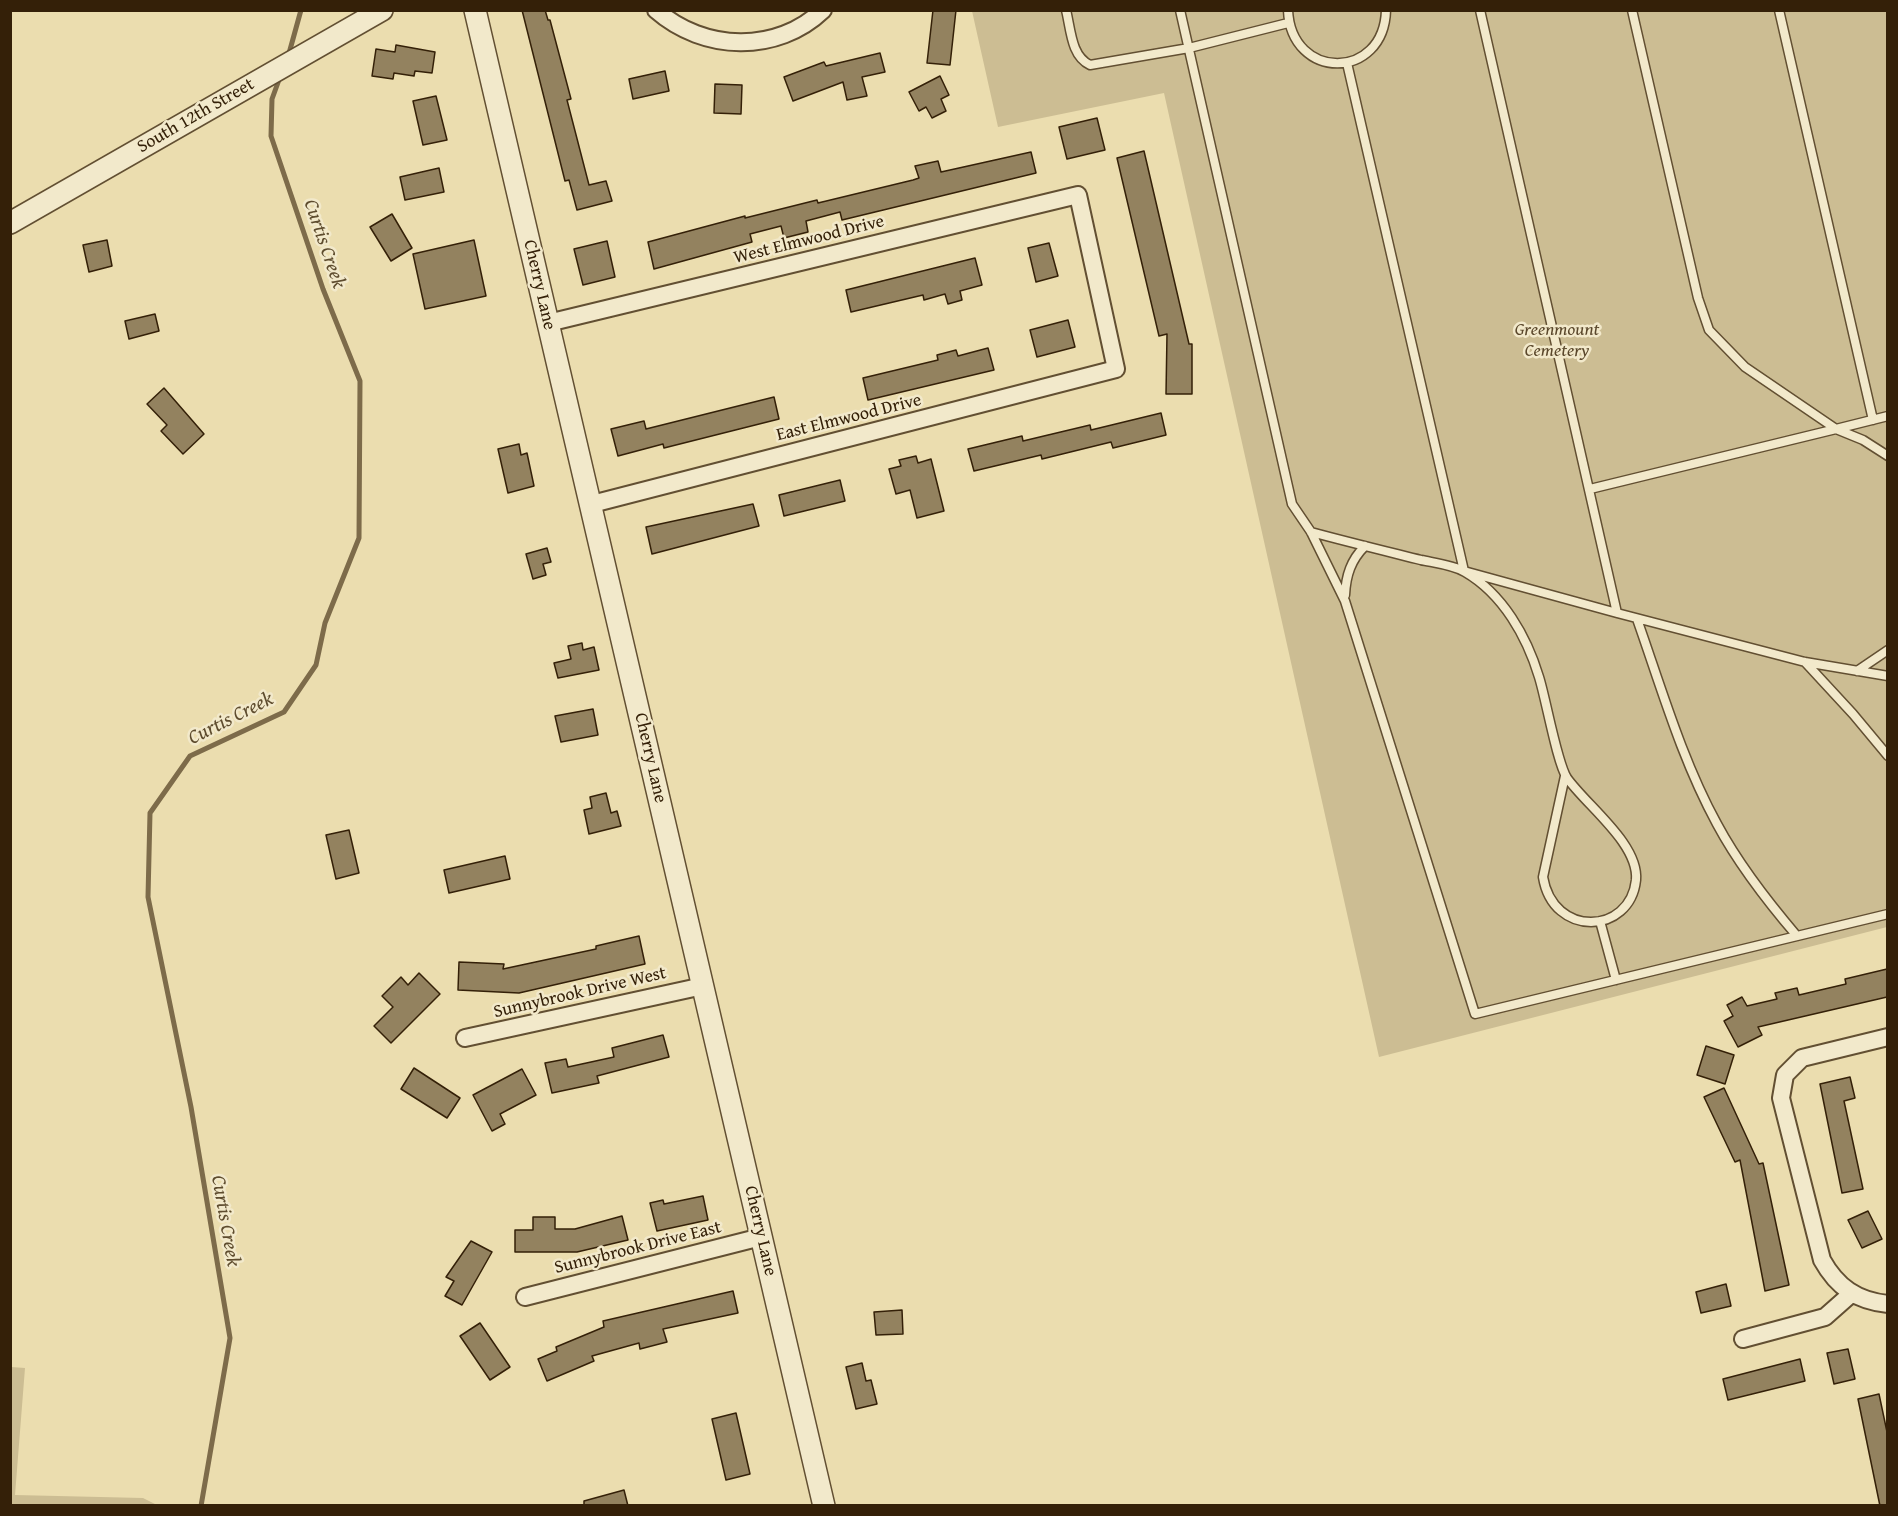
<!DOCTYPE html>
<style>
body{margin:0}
#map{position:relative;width:1898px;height:1516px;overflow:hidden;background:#ebddaf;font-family:"Gentium Book Plus",serif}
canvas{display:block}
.frame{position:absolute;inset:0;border:12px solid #342008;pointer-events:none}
</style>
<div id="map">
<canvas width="1898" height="1516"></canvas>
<div class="frame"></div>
</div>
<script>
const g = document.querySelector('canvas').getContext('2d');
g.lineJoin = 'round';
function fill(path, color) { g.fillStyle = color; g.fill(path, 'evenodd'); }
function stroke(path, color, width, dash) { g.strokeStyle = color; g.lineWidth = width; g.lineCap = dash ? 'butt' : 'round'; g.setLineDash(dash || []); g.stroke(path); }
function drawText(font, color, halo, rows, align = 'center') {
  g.font = font + ' "Gentium Book Plus",serif'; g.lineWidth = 5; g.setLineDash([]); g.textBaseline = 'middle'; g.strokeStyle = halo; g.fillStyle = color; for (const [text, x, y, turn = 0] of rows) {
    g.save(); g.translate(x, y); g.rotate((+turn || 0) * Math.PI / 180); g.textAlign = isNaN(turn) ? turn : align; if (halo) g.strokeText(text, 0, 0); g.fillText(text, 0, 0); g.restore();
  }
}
fill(new Path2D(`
 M972 11H1887V927L1379 1057 1164 93 998 127Z
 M11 1367 25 1368 15 1495 143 1498 157 1505H11Z`), '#ccbd93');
stroke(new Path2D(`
 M288 57 301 10
 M201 1506 230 1338 191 1107 148 897 150 813 190 756 284 712 316 665 325 623 359 538 360 381 323 289 271 136 272 99 280 77`), '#7d6b4a', 5);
const building = new Path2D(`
 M522 10H545L548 20H550L571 99 567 100 589 185 606 181 612 201 577 210 569 180 565 181Z
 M933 10H956L950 65 927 63Z
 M396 45 435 52 432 73 415 71 414 76 394 73 393 79 372 76 376 49 395 52Z
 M880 53 885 72 862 77 867 96 847 100 843 82 793 101 784 77 824 62 826 66Z
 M665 71 669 91 633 99 629 79Z
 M940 76 949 95 941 99 946 111 932 118 926 107 919 111 909 92Z
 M715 84 742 85 741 114 714 113Z
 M436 96 447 140 423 145 413 101Z
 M1097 118 1105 150 1067 159 1059 127Z
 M1144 151 1189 344H1192V394H1166L1167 334 1159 336 1117 158Z
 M1031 152 1036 173 842 220 840 212 806 221 808 232 784 238 781 226 750 234 752 242 654 269 648 242 745 216V218L817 200 818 203 913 180 919 178 915 166 938 161 941 172Z
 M439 168 444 192 405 200 400 177Z
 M392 214 412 248 391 261 370 227Z
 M107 240 112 266 89 272 83 245Z
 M474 240 486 296 425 309 413 254Z
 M607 241 615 277 583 285 574 249Z
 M1049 243 1058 276 1036 282 1028 248Z
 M975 258 982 285 960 291 962 300 948 304 945 294 924 300 923 295 851 312 846 290Z
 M155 314 159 331 129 339 125 321Z
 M1068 320 1075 347 1037 357 1030 330Z
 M988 348 994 370 868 400 863 378 938 360 937 355 956 350 958 356Z
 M164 388 204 434 183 454 161 431 167 425 147 404Z
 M774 397 779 419 664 448 663 444 618 456 611 429 644 421 646 429Z
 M1161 413 1166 435 1113 448 1111 442 1042 459 1041 455 974 471 968 449 1022 436 1023 441 1090 425 1091 430Z
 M519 444 521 455 527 453 534 486 508 493 498 449Z
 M916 456 918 463 931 459 944 511 917 518 910 490 896 494 889 469 901 466 899 460Z
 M840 480 845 501 784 516 779 495Z
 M753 504 759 526 652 554 646 527Z
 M547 548 551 562 543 564 546 575 533 579 526 554Z
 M582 643 583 650 594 647 599 670 558 678 554 663 571 659 568 646Z
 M593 709 598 735 561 742 555 716Z
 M606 793 611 813 617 811 621 826 589 834 584 810 592 808 590 797Z
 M349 830 359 873 336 879 326 835Z
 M505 856 510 879 449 893 444 870Z
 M639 936 645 964 519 993 458 990 459 962 504 964 503 969 596 949V946Z
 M1887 969V997L1758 1027 1762 1035 1738 1047 1724 1021 1733 1016 1727 1005 1742 997 1747 1006 1777 999 1775 993 1797 988 1799 995 1846 984 1845 979Z
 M419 973 440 994 391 1043 374 1026 393 1007 382 996 401 977 408 985Z
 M663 1035 669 1057 597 1076 599 1083 552 1093 545 1063 566 1059 568 1067 614 1057 612 1048Z
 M1706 1046 1734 1055 1725 1084 1697 1075Z
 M414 1068 460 1098 447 1118 401 1089Z
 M522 1069 536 1095 500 1114 505 1124 492 1131 473 1095Z
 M1850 1077 1855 1098 1844 1101 1863 1189 1842 1193 1820 1084Z
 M1724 1088 1759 1164 1763 1163 1789 1285 1765 1291 1740 1160 1735 1162 1704 1097Z
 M703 1196 708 1220 657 1231 650 1203 663 1200 664 1204Z
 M1868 1211 1882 1239 1862 1248 1848 1220Z
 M622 1216 628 1240 577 1252H515V1230H533V1217H555V1229H575Z
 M471 1241 492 1252 462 1305 445 1296 454 1281 446 1277Z
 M1726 1284 1731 1306 1701 1313 1696 1292Z
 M733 1291 738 1313 663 1329 667 1342 640 1349 639 1343 592 1356 594 1361 547 1381 538 1359 557 1351 556 1347 604 1327 603 1321Z
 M902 1310 903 1334 876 1335 874 1312Z
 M480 1323 510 1367 490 1380 460 1336Z
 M1848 1349 1855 1379 1834 1384 1827 1353Z
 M1800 1359 1805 1381 1728 1400 1723 1379Z
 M862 1363 866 1381 871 1380 877 1404 856 1409 846 1367Z
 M1879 1394 1887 1432V1506H1880L1858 1399Z
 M736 1413 750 1474 726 1480 712 1419Z
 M624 1490 628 1506H584V1501Z`);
fill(building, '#93825f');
stroke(building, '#342008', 1.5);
const service = new Path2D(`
 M1066 10C1071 30 1071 56 1090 65L1189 48 1288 23
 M1180 10 1292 504 1311 532 1345 601 1475 1014 1888 914
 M1288 10C1291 81 1384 81 1386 10
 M1480 10 1617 613 1805 662 1888 676
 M1632 10 1698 298 1709 330 1745 367 1836 429 1888 416
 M1779 10 1873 420
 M1347 63 1464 571 1617 613
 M1590 489 1836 429 1863 440 1888 456
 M1311 532C1348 542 1385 551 1421 560 1435 563 1453 565 1465 572 1503 594 1527 637 1539 677 1546 699 1557 763 1567 778 1587 806 1639 844 1636 880 1630 935 1553 938 1543 877L1565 776
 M1345 595C1346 575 1351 560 1365 546
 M1637 619C1661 687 1682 760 1717 824 1739 865 1767 901 1797 936
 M1805 662 1853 714 1888 756
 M1857 671 1888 650
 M1600 921 1616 980`);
const minor = new Path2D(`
 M656 10C704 52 777 54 823 10
 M548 323 1078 195 1116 369 592 504
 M1888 1037 1802 1058 1785 1075 1781 1098 1822 1260C1837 1287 1857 1301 1888 1304
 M465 1038 703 986
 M525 1297 761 1237
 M1743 1339 1825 1317 1851 1294`);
const tertiary = new Path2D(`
 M475 10 824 1506
 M10 223 382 10`);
stroke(service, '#624f32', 11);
stroke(minor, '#624f32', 20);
stroke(tertiary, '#624f32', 24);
stroke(service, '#f2e9cb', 8);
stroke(minor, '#f2e9cb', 16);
stroke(tertiary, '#f2e9cb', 21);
drawText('18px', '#342008', '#f2e9cb', [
 ["South 12th Street",196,116,-30],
 ["West Elmwood Drive",809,240,-14],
 ["Cherry Lane",539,285,77],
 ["East Elmwood Drive",849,418,-14],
 ["Cherry Lane",650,758,77],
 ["Sunnybrook Drive West",580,993,-13],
 ["Cherry Lane",760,1231,77],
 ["Sunnybrook Drive East",638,1248,-14]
]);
drawText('italic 18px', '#5a472b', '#f2e9cb', [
 ["Greenmount",1557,330],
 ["Cemetery",1557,351]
]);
drawText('italic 20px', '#5e4c2e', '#f2e9cb', [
 ["Curtis Creek",324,244,71],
 ["Curtis Creek",231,719,-27],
 ["Curtis Creek",225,1221,80]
]);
</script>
